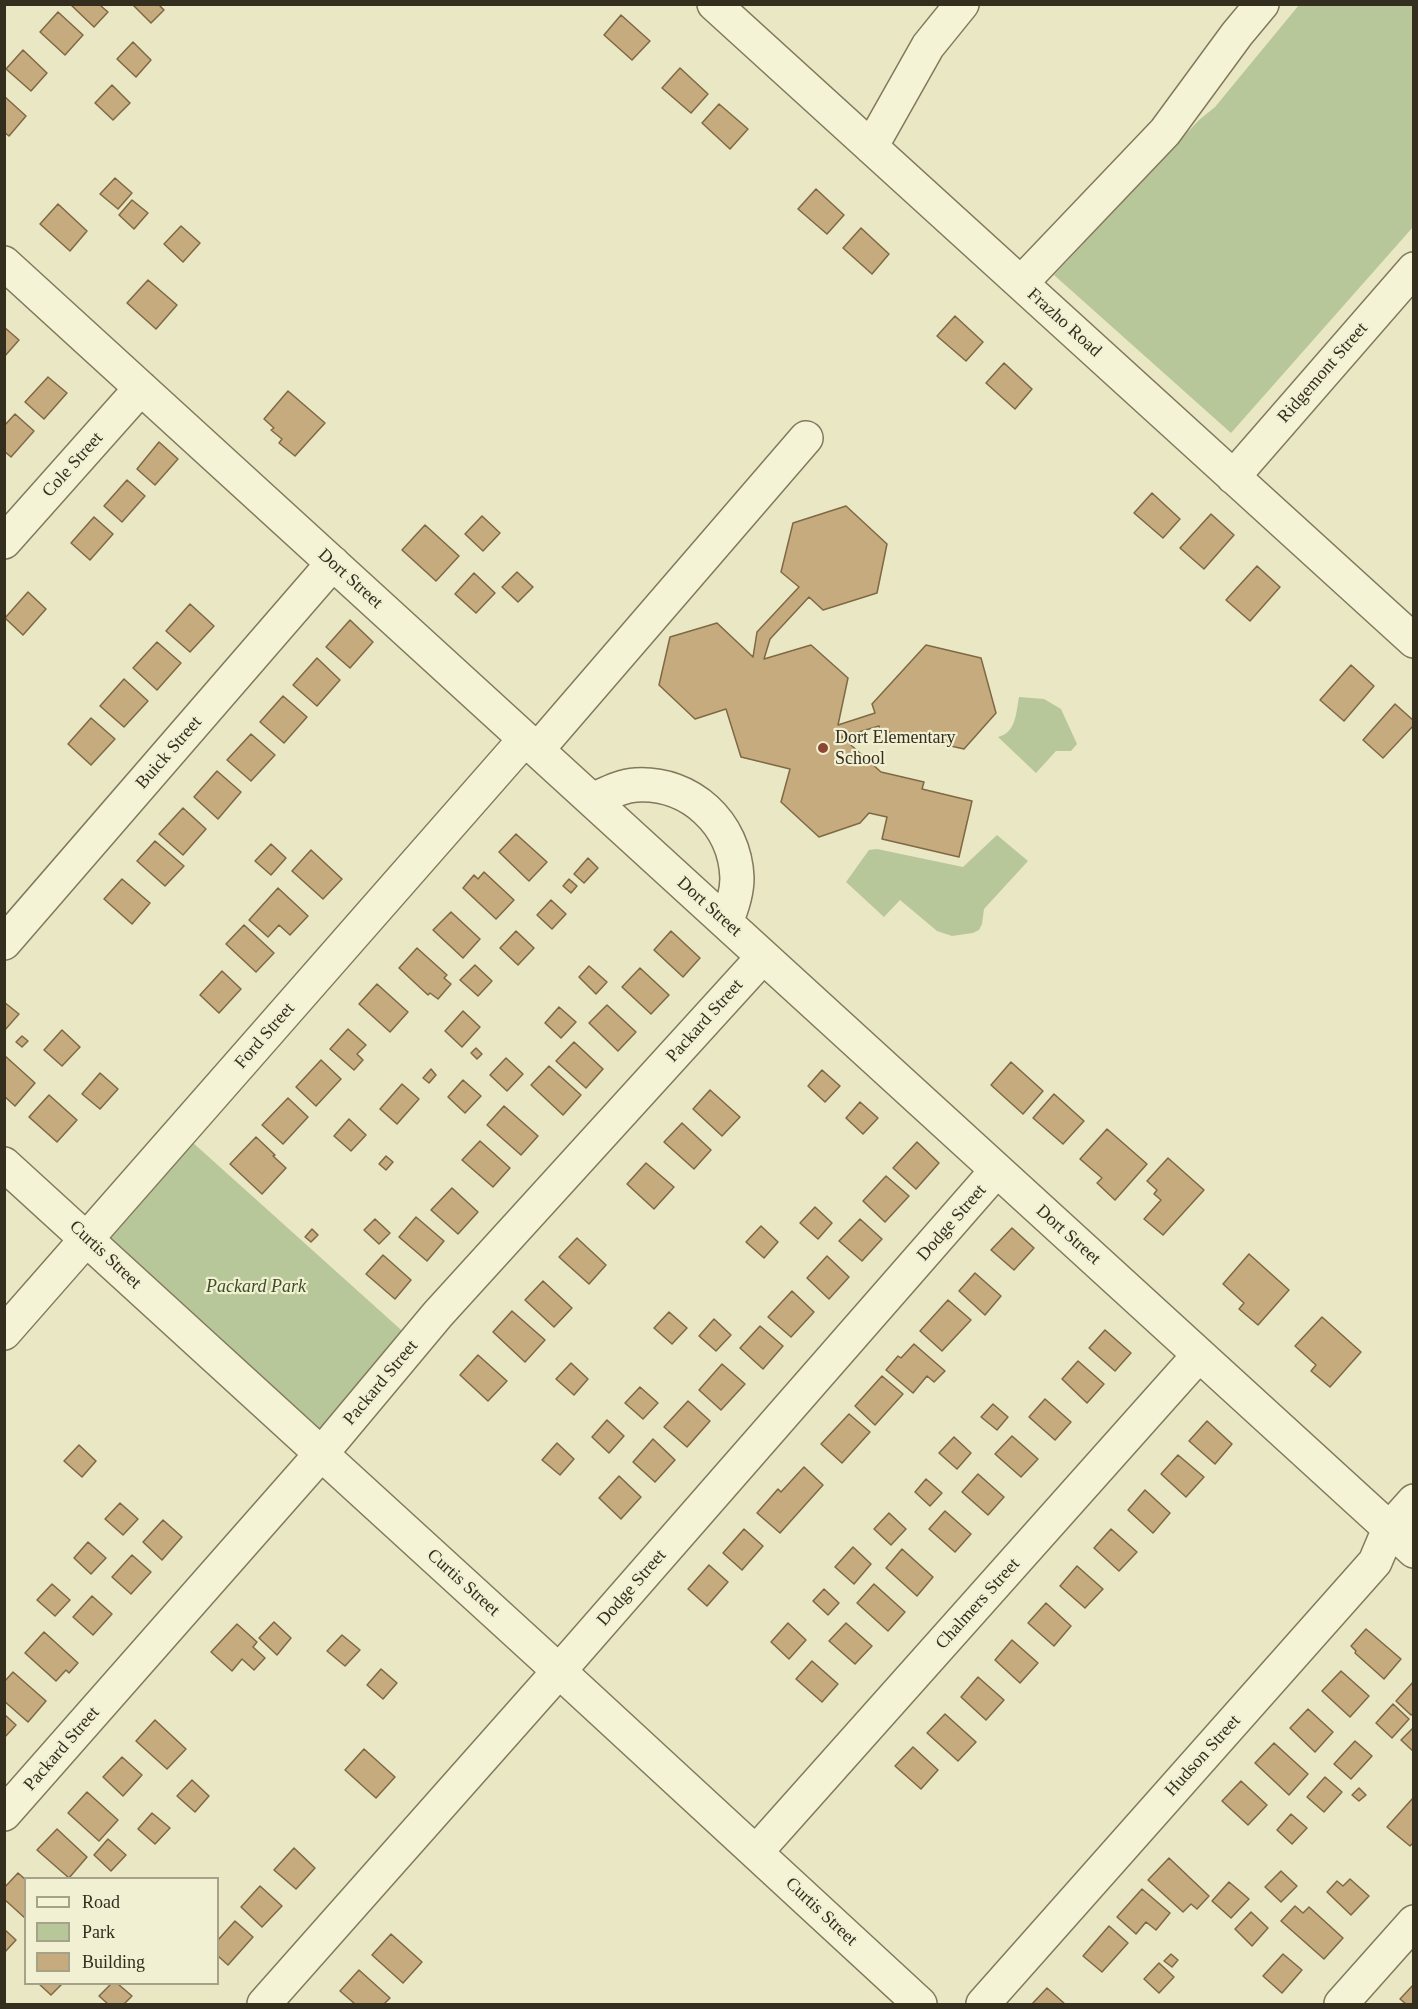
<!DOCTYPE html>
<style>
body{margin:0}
#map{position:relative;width:1418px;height:2009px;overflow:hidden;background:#eae7c4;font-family:Georgia,serif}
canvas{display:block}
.frame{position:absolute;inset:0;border:6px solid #342e1f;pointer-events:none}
.legend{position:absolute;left:24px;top:1877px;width:195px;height:108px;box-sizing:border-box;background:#f2f0d2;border:2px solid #a6a28a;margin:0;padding:8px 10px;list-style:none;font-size:18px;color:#342e1f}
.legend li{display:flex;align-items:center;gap:12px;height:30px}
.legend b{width:30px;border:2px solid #a6a28a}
</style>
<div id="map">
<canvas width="1418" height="2009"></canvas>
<div class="frame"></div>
<ul class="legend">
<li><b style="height:8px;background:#f5f3d6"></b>Road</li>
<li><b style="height:16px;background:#b7c799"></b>Park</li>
<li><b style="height:16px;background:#c5ab7d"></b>Building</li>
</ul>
</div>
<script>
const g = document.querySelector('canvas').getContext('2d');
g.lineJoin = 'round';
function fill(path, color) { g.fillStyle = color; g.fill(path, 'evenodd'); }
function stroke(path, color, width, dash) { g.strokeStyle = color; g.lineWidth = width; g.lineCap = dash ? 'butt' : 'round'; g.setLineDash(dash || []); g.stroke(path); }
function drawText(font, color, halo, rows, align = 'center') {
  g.font = font + ' Georgia,serif'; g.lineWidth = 4.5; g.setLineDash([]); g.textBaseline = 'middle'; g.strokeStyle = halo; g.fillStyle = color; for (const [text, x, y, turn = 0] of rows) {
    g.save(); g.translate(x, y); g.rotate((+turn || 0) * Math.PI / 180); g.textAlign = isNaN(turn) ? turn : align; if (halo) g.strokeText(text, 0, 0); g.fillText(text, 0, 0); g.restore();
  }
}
fill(new Path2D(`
 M1299 5H1413V227L1231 433 1054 275 1199 120 1215 107Z
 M1019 697 1044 699 1061 709 1077 744 1071 751H1056L1036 773 998 737C1016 733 1016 713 1019 697Z
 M997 835 1028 861 984 909 982 924 979 930 973 933 952 936 937 931 900 900 884 917 846 882 869 850 877 849 963 867Z
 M191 1141 409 1337 321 1434 104 1238Z`), '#b7c799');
const building = new Path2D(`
 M70 4H102L101 6 108 12 94 27Z
 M135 4H158L164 10 151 23 134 6Z
 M58 12 83 35 65 55 40 32Z
 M621 15 650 41 632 60 604 35Z
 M133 42 151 60 136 77 117 59Z
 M23 50 47 73 31 91 6 69Z
 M680 68 708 94 691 113 662 88Z
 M112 85 130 103 113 120 95 103Z
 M4 96 26 116 9 136 4 132Z
 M719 104 748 129 730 149 702 123Z
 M115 178 132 193 118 209 100 194Z
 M816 189 844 215 827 234 798 209Z
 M132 200 148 213 134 229 119 215Z
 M58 204 87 231 70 251 40 224Z
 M181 226 200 243 183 262 164 244Z
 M861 228 889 254 872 274 843 248Z
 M148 280 177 305 156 329 127 303Z
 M955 316 983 342 966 361 937 336Z
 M4 327 19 340 4 357Z
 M1004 363 1032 389 1015 409 986 383Z
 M48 377 67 393 44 419 25 402Z
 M288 391 325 423 295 456 279 443 282 439 271 430 274 428 264 419Z
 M15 414 34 431 11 457 4 451V426Z
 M159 442 178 459 155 485 137 469Z
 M127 480 145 496 122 522 104 506Z
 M1152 493 1180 519 1163 538 1134 513Z
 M846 506 887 544 877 593 823 610 809 597 770 639 764 659 811 645 848 678 838 725 875 713 872 704 926 645 981 658 996 713 964 749 880 730 879 726 842 737 881 772 924 782 922 789 972 801 959 857 882 839 887 817 869 813 860 823 819 837 781 802 790 769 741 757 726 709 695 719 659 685 670 637 717 623 753 657 757 632 799 587 781 572 793 523Z
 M1211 514 1234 535 1204 569 1180 548Z
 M482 516 500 533 483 551 465 534Z
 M94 517 113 534 90 560 71 543Z
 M425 525 459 556 436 581 402 550Z
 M1257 566 1280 587 1250 621 1226 600Z
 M517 572 533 587 518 602 502 587Z
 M474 573 495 593 476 613 455 594Z
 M28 592 46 609 23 635 5 618Z
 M190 604 214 626 190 652 166 631Z
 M350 620 373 642 350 668 326 647Z
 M157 642 181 663 157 690 133 668Z
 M317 658 340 680 317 706 293 685Z
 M1351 665 1374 686 1344 721 1320 700Z
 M124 679 148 701 124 727 100 706Z
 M283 696 307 717 284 743 260 722Z
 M1395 704 1414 721V725L1383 758 1363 740Z
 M91 718 115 739 91 765 68 744Z
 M251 734 275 755 251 781 227 760Z
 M217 771 241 792 218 819 194 797Z
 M183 808 206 829 183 855 159 834Z
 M516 834 547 862 529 881 499 852Z
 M155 841 184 866 165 886 137 861Z
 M271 844 286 858 271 875 255 861Z
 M311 850 342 879 323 899 292 871Z
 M588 858 598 868 584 883 574 874Z
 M484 872 514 900 496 919 463 888 474 875 478 879Z
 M122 879 150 903 132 924 104 899Z
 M569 879 577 886 571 893 563 886Z
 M278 888 308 916 290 935 279 925 268 937 249 920Z
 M551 900 566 914 552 929 537 915Z
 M451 912 480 939 463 958 433 930Z
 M244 925 274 953 256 972 226 944Z
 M516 931 534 948 518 965 500 948Z
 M671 931 700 958 683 977 654 950Z
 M417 948 447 975 444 978 451 984 438 999 430 993 428 995 399 968Z
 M475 965 492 981 478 996 460 980Z
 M589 966 607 982 596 994 579 977Z
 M640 968 669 995 651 1014 622 987Z
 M222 971 241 989 219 1013 200 995Z
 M377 984 408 1012 390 1032 359 1004Z
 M4 1002 19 1014 4 1031Z
 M607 1005 636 1032 618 1051 589 1023Z
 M559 1007 576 1022 561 1038 545 1023Z
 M463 1011 480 1027 462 1047 445 1031Z
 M348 1029 366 1045 357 1054 363 1060 354 1070 330 1049Z
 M62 1030 80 1047 62 1066 44 1050Z
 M22 1036 28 1041 22 1047 16 1042Z
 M574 1042 603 1069 586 1088 556 1061Z
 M476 1048 482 1054 477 1059 471 1053Z
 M4 1055 35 1083 15 1106 4 1096Z
 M506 1058 523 1074 507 1091 490 1075Z
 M321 1060 341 1079 316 1106 296 1087Z
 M1011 1062 1043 1091 1023 1114 991 1085Z
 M549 1066 581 1095 563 1115 531 1085Z
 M431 1069 436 1075 429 1083 423 1078Z
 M822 1070 840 1086 825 1102 808 1086Z
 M100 1073 118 1089 100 1109 82 1094Z
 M463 1080 481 1096 465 1113 448 1097Z
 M402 1084 419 1099 397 1124 380 1109Z
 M710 1090 740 1117 722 1136 693 1109Z
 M1054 1094 1084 1121 1063 1144 1033 1118Z
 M49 1095 77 1120 57 1142 29 1117Z
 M288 1098 308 1117 283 1144 262 1125Z
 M860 1102 878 1118 863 1134 846 1118Z
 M504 1106 538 1136 521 1155 487 1125Z
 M349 1119 366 1135 351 1151 334 1136Z
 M682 1123 711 1150 694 1169 664 1142Z
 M1107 1129 1147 1164 1115 1200 1097 1183 1102 1178 1080 1159Z
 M256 1137 275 1155 273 1156 286 1168 262 1194 230 1164Z
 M480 1141 510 1168 493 1187 462 1160Z
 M917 1142 939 1163 916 1189 893 1168Z
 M386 1156 393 1162 386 1170 379 1164Z
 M1168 1158 1204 1190 1163 1235 1144 1219 1161 1200 1154 1194 1157 1190 1147 1181Z
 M646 1163 674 1187 654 1209 627 1184Z
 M886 1176 909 1196 885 1222 863 1201Z
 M452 1188 478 1212 458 1234 431 1210Z
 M815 1207 832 1223 818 1239 800 1223Z
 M416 1217 444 1241 427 1261 399 1237Z
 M375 1219 390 1233 379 1244 364 1230Z
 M860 1219 882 1239 862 1261 839 1241Z
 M761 1226 778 1242 764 1258 746 1242Z
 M1012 1228 1034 1248 1014 1270 991 1250Z
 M312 1229 318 1235 311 1242 305 1237Z
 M577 1238 606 1265 589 1284 559 1257Z
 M1249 1254 1289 1290 1258 1325 1239 1309 1244 1303 1223 1284Z
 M383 1255 411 1280 395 1299 366 1274Z
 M827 1256 849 1277 829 1299 807 1278Z
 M975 1273 1001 1296 985 1315 959 1291Z
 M543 1281 572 1308 554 1327 525 1300Z
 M792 1291 814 1312 791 1337 768 1317Z
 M948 1300 971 1320 942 1351 920 1331Z
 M512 1311 545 1340 525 1362 493 1332Z
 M669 1312 687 1328 672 1344 654 1328Z
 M1322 1317 1361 1352 1330 1387 1311 1371 1316 1365 1295 1346Z
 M714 1319 731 1335 716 1351 699 1336Z
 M760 1326 783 1346 763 1369 740 1348Z
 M1105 1330 1131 1353 1115 1371 1089 1348Z
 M914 1344 945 1371 934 1382 927 1376 913 1393 886 1370 898 1356 901 1358Z
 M478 1355 507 1381 488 1401 460 1375Z
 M1078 1361 1104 1384 1087 1403 1062 1379Z
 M571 1363 588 1379 574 1395 556 1379Z
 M722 1364 745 1384 721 1410 699 1390Z
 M882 1376 903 1394 875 1425 855 1406Z
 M640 1387 658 1403 643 1419 625 1403Z
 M1045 1399 1071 1422 1055 1440 1029 1417Z
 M688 1401 710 1421 687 1447 664 1427Z
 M993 1404 1008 1417 997 1430 981 1417Z
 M849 1414 870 1432 842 1463 821 1444Z
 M607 1420 624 1436 609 1453 592 1437Z
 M1207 1421 1232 1444 1215 1464 1189 1441Z
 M1012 1436 1038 1459 1021 1477 995 1454Z
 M954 1437 971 1453 957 1469 939 1453Z
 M653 1439 675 1460 655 1482 633 1462Z
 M557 1443 574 1459 560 1475 542 1460Z
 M79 1445 96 1461 82 1477 64 1461Z
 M1178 1455 1204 1477 1186 1497 1161 1474Z
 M804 1467 823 1485 780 1533 757 1513 778 1489 781 1492Z
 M978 1474 1004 1497 988 1515 962 1492Z
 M619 1476 641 1497 621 1519 599 1498Z
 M926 1479 942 1493 930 1506 915 1492Z
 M1145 1490 1170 1513 1153 1533 1128 1510Z
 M120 1503 138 1519 123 1535 105 1519Z
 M945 1511 971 1534 955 1552 929 1529Z
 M889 1513 906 1529 891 1545 874 1529Z
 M163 1520 182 1537 162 1560 143 1542Z
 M744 1529 763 1546 742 1570 723 1553Z
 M1111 1529 1137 1552 1119 1571 1094 1548Z
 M88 1542 106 1558 91 1574 74 1558Z
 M853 1547 871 1564 854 1584 835 1567Z
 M902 1549 933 1577 917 1596 886 1568Z
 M132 1555 151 1572 131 1594 112 1577Z
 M709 1565 728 1582 707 1606 688 1589Z
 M1077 1566 1103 1589 1085 1608 1060 1586Z
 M52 1584 70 1600 55 1616 37 1600Z
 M874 1584 905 1612 888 1631 857 1603Z
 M824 1589 839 1603 828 1615 813 1601Z
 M92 1596 112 1614 93 1635 73 1617Z
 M1046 1603 1071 1626 1054 1646 1028 1623Z
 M274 1622 291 1638 277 1655 259 1638Z
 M788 1623 806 1640 789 1659 771 1642Z
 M846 1623 872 1646 855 1664 829 1641Z
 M237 1624 257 1642 253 1647 265 1658 254 1670 242 1659 232 1671 211 1652Z
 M1366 1629 1401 1659 1384 1679 1355 1653 1356 1651 1351 1646Z
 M44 1632 78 1663 69 1673 66 1670 56 1681 25 1653Z
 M342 1635 360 1650 345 1666 327 1651Z
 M1012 1640 1038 1663 1020 1683 995 1660Z
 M812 1661 838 1684 822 1702 796 1679Z
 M381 1669 397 1683 383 1699 367 1685Z
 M1341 1671 1369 1696 1350 1717 1322 1691Z
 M13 1672 46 1701 28 1722 4 1701V1682Z
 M978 1677 1004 1700 986 1720 961 1697Z
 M1414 1681V1713L1411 1715 1396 1701Z
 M1393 1704 1409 1719 1392 1738 1376 1723Z
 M1308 1709 1333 1732 1315 1752 1290 1728Z
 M4 1714 16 1725 4 1738Z
 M945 1714 976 1742 958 1761 927 1733Z
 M155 1720 186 1749 167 1769 136 1741Z
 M1414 1727V1752L1401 1740Z
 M1355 1741 1372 1756 1351 1779 1334 1764Z
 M1274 1743 1308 1774 1289 1795 1255 1763Z
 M913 1747 938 1770 921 1789 895 1766Z
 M364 1749 395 1777 376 1798 345 1770Z
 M122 1757 142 1775 123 1796 103 1777Z
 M1325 1777 1342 1792 1324 1812 1307 1797Z
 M192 1780 209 1796 195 1812 177 1796Z
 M1241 1781 1267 1805 1248 1825 1222 1801Z
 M1359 1788 1366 1795 1359 1801 1352 1795Z
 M87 1792 118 1820 99 1841 68 1813Z
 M1413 1798 1414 1842 1410 1846 1387 1827Z
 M152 1813 170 1828 155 1844 138 1829Z
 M1291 1814 1307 1828 1292 1844 1277 1830Z
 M57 1829 87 1857 69 1878 37 1850Z
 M108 1839 126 1855 111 1871 94 1855Z
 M294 1848 315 1868 296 1889 274 1870Z
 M1169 1858 1209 1896 1197 1909 1191 1904 1183 1912 1148 1880Z
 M1281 1871 1297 1886 1281 1902 1265 1887Z
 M18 1873 26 1880V1919L4 1899V1888Z
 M1350 1879 1369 1896 1351 1915 1327 1892 1337 1881 1343 1886Z
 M1229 1882 1249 1899 1231 1918 1212 1901Z
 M260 1886 282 1906 262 1927 241 1907Z
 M1142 1889 1170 1913 1156 1930 1146 1922 1136 1934 1117 1917Z
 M1295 1906 1303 1913 1309 1907 1343 1938 1324 1959 1281 1921Z
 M1251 1912 1268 1928 1252 1946 1235 1929Z
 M235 1921 253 1937 228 1965 218 1956V1940Z
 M1109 1926 1128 1943 1102 1972 1083 1956Z
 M4 1929 16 1940 4 1953Z
 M391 1934 422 1962 403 1983 372 1955Z
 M1171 1954 1178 1960 1172 1967 1164 1961Z
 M1283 1954 1302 1970 1282 1993 1263 1976Z
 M1159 1963 1174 1977 1159 1993 1144 1979Z
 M359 1970 390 1998 384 2004H355L340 1991Z
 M39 1984H62L51 1995Z
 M111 1984H118L132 1996 124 2004H108L99 1996Z
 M1414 1984V2004H1406L1400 1999Z
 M1047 1988 1065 2004H1032Z`);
fill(building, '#c5ab7d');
stroke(building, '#7f6944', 1.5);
const minor = new Path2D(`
 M714 4 1414 641
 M871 147 928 46 962 4
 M4 263 1414 1551
 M1021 283 1165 132 1237 34 1262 4
 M1233 477 1414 269
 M4 542 141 388
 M537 750 806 438
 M592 800C606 794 620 786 636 785 690 782 735 823 737 878 737 893 732 908 726 922
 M4 943 333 563
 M4 1164 559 1671 920 2004
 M4 1333 525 739
 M4 1814 321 1454 438 1314 763 957
 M756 1852 1199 1355
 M264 2004 559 1671 997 1170
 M983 2004 1375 1562 1389 1529 1414 1501
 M1341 2004 1414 1922`);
stroke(minor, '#82795c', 36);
stroke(minor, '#f5f3d6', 33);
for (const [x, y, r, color] of [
 [823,748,6,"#8c4631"]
]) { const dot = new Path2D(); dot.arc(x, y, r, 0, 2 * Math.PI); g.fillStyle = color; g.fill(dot); stroke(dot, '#f2f0d2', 2); }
drawText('18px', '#342e1f', '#f2f0d2', [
 ["Frazho Road",1064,323,42],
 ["Ridgemont Street",1323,373,-49],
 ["Cole Street",73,465,-48],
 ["Dort Street",350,579,42],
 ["Buick Street",169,753,-49],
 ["Dort Street",709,907,42],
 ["Packard Street",705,1021,-48],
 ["Ford Street",265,1036,-49],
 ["Dodge Street",952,1223,-49],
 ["Dort Street",1068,1235,42],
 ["Curtis Street",105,1255,43],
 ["Packard Street",381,1383,-50],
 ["Curtis Street",463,1583,42],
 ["Dodge Street",632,1588,-49],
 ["Chalmers Street",978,1604,-48],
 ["Packard Street",62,1749,-49],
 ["Hudson Street",1203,1756,-48],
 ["Curtis Street",821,1912,43]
]);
drawText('18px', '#342e1f', '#f2f0d2', [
 ["Dort Elementary",835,738],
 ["School",835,759]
], 'left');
drawText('italic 18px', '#3b4e27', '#f2f0d2', [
 ["Packard Park",256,1287]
]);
</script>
